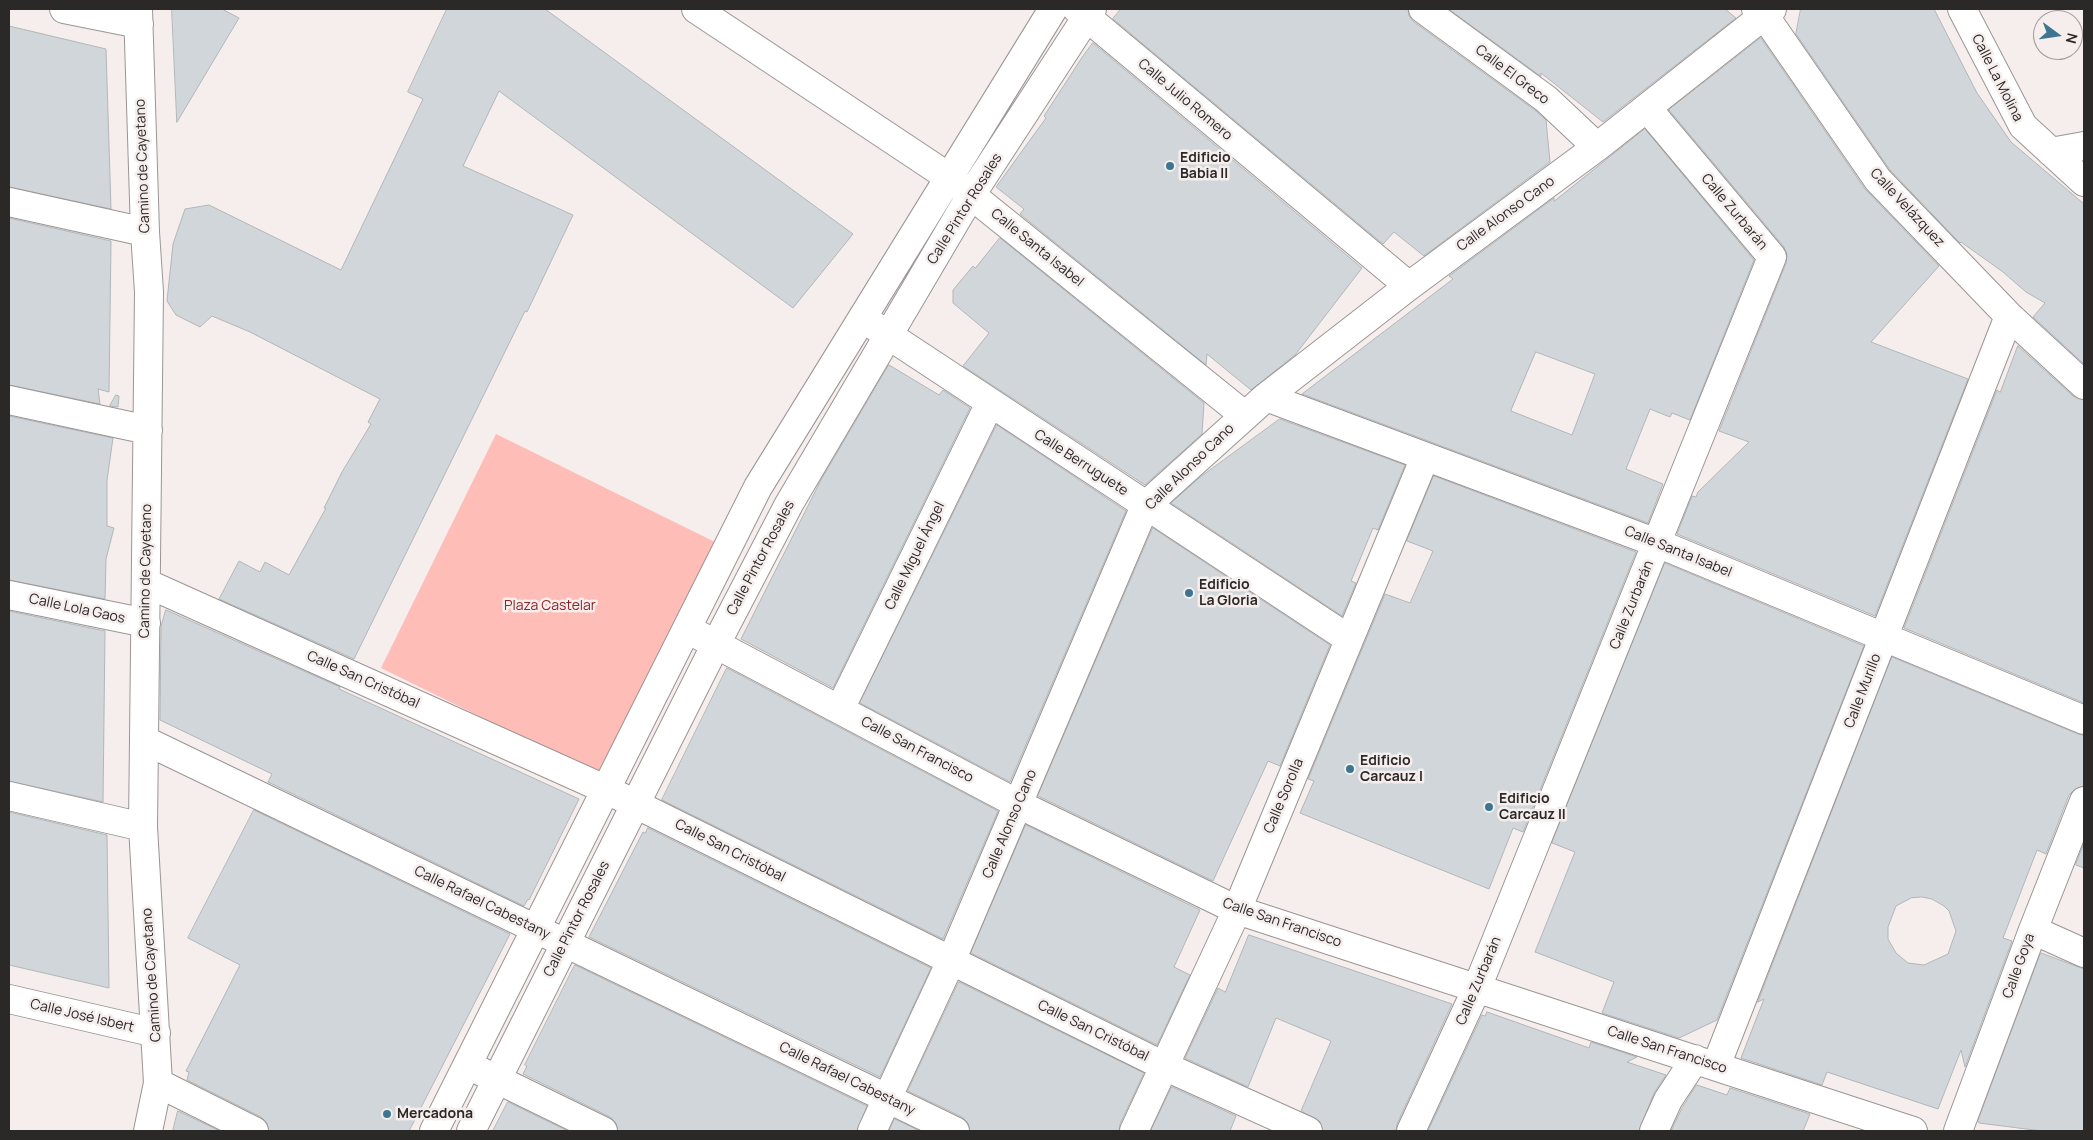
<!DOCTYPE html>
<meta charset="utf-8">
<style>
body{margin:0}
#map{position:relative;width:2093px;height:1140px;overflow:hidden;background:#f5eeed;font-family:Manrope,sans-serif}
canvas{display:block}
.frame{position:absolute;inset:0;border:10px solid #2b2828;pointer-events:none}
.north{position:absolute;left:2033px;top:10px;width:50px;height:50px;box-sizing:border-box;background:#f5eeed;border:1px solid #a49f9e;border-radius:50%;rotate:104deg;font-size:14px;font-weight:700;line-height:20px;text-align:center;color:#2b2828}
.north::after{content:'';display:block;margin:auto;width:18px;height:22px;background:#3d7690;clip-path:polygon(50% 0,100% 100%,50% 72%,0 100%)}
</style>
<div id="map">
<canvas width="2093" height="1140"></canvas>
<div class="frame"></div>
<div class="north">N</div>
</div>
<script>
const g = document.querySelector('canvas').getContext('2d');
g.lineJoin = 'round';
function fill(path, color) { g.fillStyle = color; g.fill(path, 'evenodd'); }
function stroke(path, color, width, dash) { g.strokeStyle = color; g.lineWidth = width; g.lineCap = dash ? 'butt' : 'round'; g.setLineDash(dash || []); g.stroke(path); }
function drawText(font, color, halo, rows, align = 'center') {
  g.font = font + ' Manrope,sans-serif'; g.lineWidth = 5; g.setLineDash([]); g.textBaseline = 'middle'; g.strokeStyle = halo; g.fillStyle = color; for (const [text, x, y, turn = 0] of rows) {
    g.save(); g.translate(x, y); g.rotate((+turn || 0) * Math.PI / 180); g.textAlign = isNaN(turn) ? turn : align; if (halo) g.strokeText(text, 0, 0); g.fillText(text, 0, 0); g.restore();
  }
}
fill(new Path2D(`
 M496 434 719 544 605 778 381 668Z`), '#ffbdb7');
const building = new Path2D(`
 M172 9H222L239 18 177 122Z
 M447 9H545L853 234 793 308 499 91 463 166 573 215 527 312 525 311 354 659 219 599 239 561 260 572 265 562 289 575 326 508H324L342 472 371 424 368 422 380 399 250 332 212 316 200 327 176 315 167 301 173 244 185 209 209 205 341 270 423 99 408 92Z
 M1121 9H1408L1409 16 1414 22 1536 111 1546 120 1550 162 1424 256 1394 232 1383 244 1113 19Z
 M1449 9H1725L1736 18 1603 122 1541 73V76Z
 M1801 9H1934L1977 93 2011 142 2084 204V364L2033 317 2045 303 2026 292 2003 272 1961 242 1960 243 1890 170 1796 34Z
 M9 26 106 49 111 209 9 187Z
 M1761 38 1865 189 1939 266 1871 342 1968 379 1875 616 1677 534 1692 496 1696 497 1698 492 1749 442 1719 431 1786 263 1787 255 1784 247 1669 110Z
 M1093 43 1362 268 1295 355 1251 390 1207 354 1206 365 1020 214 1024 209 996 187 1046 118 1044 116 1083 56Z
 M1645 129 1754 260 1690 420 1672 413 1670 417 1650 409 1626 469 1663 484 1648 523 1302 394 1453 279 1449 276 1554 198V201ZM1536 352 1595 374 1572 435 1511 411Z
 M9 218 111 241 109 392 98 389 100 404 9 385Z
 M1000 238 1204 403 1202 434 1145 485 963 366 989 333 953 303V290L973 266 975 268Z
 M2018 346 2073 396 2084 400V703L1904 628 1997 390 2000 392Z
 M889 365 939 395 943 390 970 408 833 688 741 639 821 480Z
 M116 395 119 396 118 407 110 406Z
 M9 416 113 438 107 480V526L114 528 106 559 105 599 9 580Z
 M1280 419 1405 465 1378 530 1373 528 1351 581 1356 583 1342 616 1171 503 1199 478Z
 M997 425 1126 511 1010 782 860 703Z
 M1434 476 1636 552 1523 832 1513 828 1489 889 1300 813 1314 781 1308 779 1385 594 1410 603 1433 551 1407 541Z
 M1153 528 1330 645 1280 766 1268 761 1213 881 1038 796Z
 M1665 563 1864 646 1717 1020 1679 1038 1602 1013 1614 982 1535 952 1575 852 1552 843Z
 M166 610 340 687 339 689 579 799 529 900 528 899 524 906 268 782 272 774 160 720 161 627Z
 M9 611 105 631 103 802 9 781Z
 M1892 657 2078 734 2084 735V786L2075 789 2069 795 2046 854 2037 850 2003 938 2012 941 1965 1067 1961 1050 1938 1109 1827 1072 1822 1085 1741 1058 1764 999 1758 1002ZM1922 897 1932 899 1944 906 1949 911 1956 931 1948 954 1924 965 1908 963 1896 953 1888 939V927L1896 906 1911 898Z
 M727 668 998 811 943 939 662 800Z
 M254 810 510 934 409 1131H269L267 1123 261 1117 187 1080 189 1072 186 1071 240 965 188 938Z
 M9 812 107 835 109 988 9 965Z
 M1026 825 1200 910 1174 967 1190 975 1157 1045 971 953Z
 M648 828 931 968 880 1077 589 937 643 832 645 833Z
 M2084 843V868L2076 865Z
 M1249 935 1452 1004 1397 1124 1396 1131H1323L1320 1122 1301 1111 1331 1041 1276 1018 1248 1087 1185 1058 1218 988 1225 992Z
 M2041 953 2084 969V1131H2042L1979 1123 1978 1121Z
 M575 965 867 1106 857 1131H618L616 1123 610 1117 523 1074 527 1066 525 1065Z
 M959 982 1144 1073 1120 1124 1119 1131H970L968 1123 962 1117 908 1091Z
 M1487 1012 1589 1048 1591 1042 1637 1057 1627 1062 1666 1075 1654 1093 1639 1131H1428L1482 1015 1485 1016Z
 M1697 1085 1727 1095 1730 1088 1810 1114 1803 1131H1671L1682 1108Z
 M1172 1087 1236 1116 1230 1131H1151Z
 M508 1102 568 1131H493Z
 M178 1111 220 1131H173Z
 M895 1119 920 1131H889Z`);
fill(building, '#d0d6d9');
stroke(building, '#b1b6b9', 1);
const minor = new Path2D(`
 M64 9 139 24
 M138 9 145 232 149 292 143 827 158 1083 148 1131
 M696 9 950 178 1244 415
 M1077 9 1409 286
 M1423 9 1546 99 1597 147
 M1756 9 1764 15 1878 180 2009 316 2084 385
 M1962 9 2023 126 2084 182
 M2051 152 2084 146
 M9 202 145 232
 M873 325 1349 639
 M1266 397 1657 543 2084 720
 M9 400 148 430
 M146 583 607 790 1164 1066 1308 1131
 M9 595 146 623
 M687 629 1018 804 1237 910 1913 1131
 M840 709 990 403
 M144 740 955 1131
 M9 796 143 827
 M2033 930 2084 953
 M9 999 156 1033
 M1716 1066 2009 316
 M480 1071 603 1131
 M158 1083 254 1131
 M434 1131 758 487 1053 9
 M471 1131 716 644 789 504 971 195 1092 9
 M872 1131 951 961 1145 506 1266 397 1409 286 1597 147 1772 9
 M1134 1131 1237 910 1425 457
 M1411 1131 1477 988 1772 257 1647 108
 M1654 1131 1668 1100 1695 1059
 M1958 1131 2033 930 2084 801`);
stroke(minor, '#9b9594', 30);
stroke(minor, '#fff', 28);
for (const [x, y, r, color] of [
 [1170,166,5,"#3d7690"],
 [1189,593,5,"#3d7690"],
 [1350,769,5,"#3d7690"],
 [1489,807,5,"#3d7690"],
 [387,1114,5,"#3d7690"]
]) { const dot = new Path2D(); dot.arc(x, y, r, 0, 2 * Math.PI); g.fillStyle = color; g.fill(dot); stroke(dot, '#f5eeed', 2); }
drawText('14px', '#2b2828', '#f5eeed', [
 ["Calle El Greco",1512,75,37],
 ["Calle La Molina",1997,78,63],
 ["Calle Julio Romero",1185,100,40],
 ["Camino de Cayetano",143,166,-92],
 ["Calle Velázquez",1907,208,47],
 ["Calle Pintor Rosales",965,209,-58],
 ["Calle Zurbarán",1734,212,50],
 ["Calle Alonso Cano",1506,214,-36],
 ["Calle Santa Isabel",1037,248,39],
 ["Calle Berruguete",1081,463,33],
 ["Calle Alonso Cano",1190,467,-44],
 ["Calle Santa Isabel",1678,552,22],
 ["Calle Miguel Ángel",915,556,-64],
 ["Calle Pintor Rosales",761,558,-62],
 ["Camino de Cayetano",146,571,-89],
 ["Calle Zurbarán",1632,605,-68],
 ["Calle Lola Gaos",77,609,12],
 ["Calle San Cristóbal",363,680,24],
 ["Calle Murillo",1863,691,-69],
 ["Calle San Francisco",917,750,28],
 ["Calle Sorolla",1284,796,-67],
 ["Calle Alonso Cano",1010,824,-67],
 ["Calle San Cristóbal",730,851,27],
 ["Calle Rafael Cabestany",482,903,26],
 ["Calle Pintor Rosales",577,919,-63],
 ["Calle San Francisco",1282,923,19],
 ["Calle Goya",2019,966,-70],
 ["Camino de Cayetano",152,975,-94],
 ["Calle Zurbarán",1479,981,-67],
 ["Calle José Isbert",82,1016,13],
 ["Calle San Cristóbal",1093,1031,26],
 ["Calle San Francisco",1667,1050,18],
 ["Calle Rafael Cabestany",847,1079,26]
]);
drawText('bold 14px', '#2b2828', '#f5eeed', [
 ["Edificio",1180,158],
 ["Babia II",1180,174],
 ["Edificio",1199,585],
 ["La Gloria",1199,601],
 ["Edificio",1360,761],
 ["Carcauz I",1360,777],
 ["Edificio",1499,799],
 ["Carcauz II",1499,815],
 ["Mercadona",397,1114]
], 'left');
drawText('14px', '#8e2425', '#f5eeed', [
 ["Plaza Castelar",550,606]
]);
</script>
